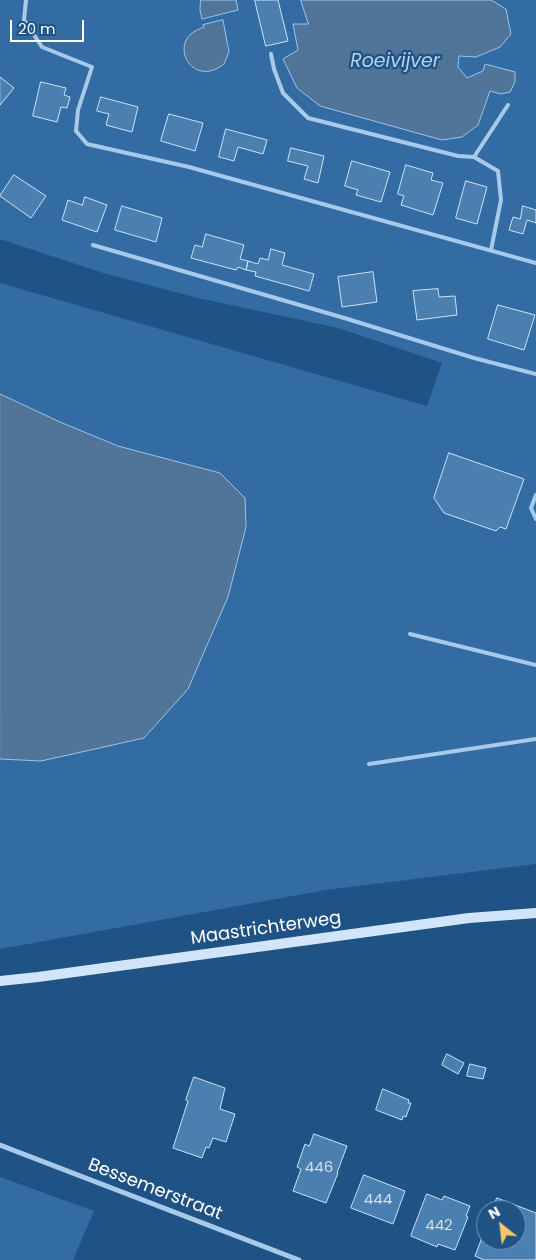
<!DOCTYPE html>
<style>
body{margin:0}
#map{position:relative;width:536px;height:1260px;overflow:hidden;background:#1f5285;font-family:Poppins,sans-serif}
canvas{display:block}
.north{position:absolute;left:476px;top:1200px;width:50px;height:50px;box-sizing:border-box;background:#1f5285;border:1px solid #7997b6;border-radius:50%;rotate:331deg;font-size:14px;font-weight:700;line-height:20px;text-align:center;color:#fff}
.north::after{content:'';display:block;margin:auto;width:18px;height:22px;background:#f8c567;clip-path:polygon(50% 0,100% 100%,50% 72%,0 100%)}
.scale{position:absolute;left:10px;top:20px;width:74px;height:22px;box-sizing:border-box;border:2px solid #fff;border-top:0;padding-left:6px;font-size:15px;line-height:18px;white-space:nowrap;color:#fff;-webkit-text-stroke:4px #1f5285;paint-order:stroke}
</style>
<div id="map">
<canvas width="536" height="1260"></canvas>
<div class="north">N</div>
<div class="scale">20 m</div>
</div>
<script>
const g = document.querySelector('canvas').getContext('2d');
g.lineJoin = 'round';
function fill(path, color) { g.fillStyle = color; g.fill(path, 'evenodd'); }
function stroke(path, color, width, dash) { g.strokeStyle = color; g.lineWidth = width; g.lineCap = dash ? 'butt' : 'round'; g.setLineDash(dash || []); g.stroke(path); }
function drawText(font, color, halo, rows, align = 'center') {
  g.font = font + ' Poppins,sans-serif'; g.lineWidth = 4.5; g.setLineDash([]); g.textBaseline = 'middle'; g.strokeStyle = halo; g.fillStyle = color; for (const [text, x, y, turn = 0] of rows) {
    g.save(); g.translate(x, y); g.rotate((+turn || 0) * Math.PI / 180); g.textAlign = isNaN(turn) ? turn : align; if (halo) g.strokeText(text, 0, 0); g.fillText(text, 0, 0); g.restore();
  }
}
fill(new Path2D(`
 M0 0H536V864L326 890 0 949V759L41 761 144 738 188 689 228 597 246 527 245 498 220 473 118 446 60 422 0 394V283L427 406 442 363 338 328 198 298 103 273 0 239Z
 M0 1177 94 1211 73 1260H0Z`), '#336ca2');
const water = new Path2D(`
 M201 0H236L238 10 202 19 200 10Z
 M301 0H491L506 9 511 34 500 47 476 57 459 56 458 67 467 78 483 71 485 64 515 72V82L510 92 501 94 490 91 478 125 462 137 442 140 320 106 297 88 283 59 298 50 293 24H308Z
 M223 20 229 52 224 64C195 87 173 51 190 35 193 31 200 29 204 27L203 25Z
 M0 394 60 422 118 446 220 473 245 498 246 527 228 597 188 689 144 738 41 761 0 759Z`);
fill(water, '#517499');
stroke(water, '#9bc5eb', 1);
const building = new Path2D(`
 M255 0H278L288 41 266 46Z
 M0 77 14 88 0 105Z
 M41 82 66 88 64 95 70 97 67 108 61 107 57 122 33 116Z
 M101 97 138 107 132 132 106 125 109 114 97 111Z
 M169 114 203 123 195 151 161 141Z
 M226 129 267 140 263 154 238 147 234 161 219 157Z
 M291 148 324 156 318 183 304 179 308 166 288 161Z
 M352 161 390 172 381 202 356 195 358 190 345 186Z
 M406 165 433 173 431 180 443 183 433 215 401 205 404 196 398 194Z
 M14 175 46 196 31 218 0 196Z
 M466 181 487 187 477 224 456 218Z
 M85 197 107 205 97 232 62 220 68 200 82 205Z
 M122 206 162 218 156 242 115 230Z
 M523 206 536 210V223L527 220 523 234 509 230 513 217 520 219Z
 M206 234 244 245 240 259 248 261 246 270 238 267 236 270 191 258 195 245 202 247Z
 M271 249 285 253 282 265 314 274 309 291 255 276 256 272 246 270 248 261 258 264 260 258 268 260Z
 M373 272 377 302 342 307 338 277Z
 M438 289 439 297 455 296 457 315 417 320 413 291Z
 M498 305 535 315 524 350 488 339Z
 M449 453 524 479 506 529 500 527 496 531 444 513 434 498Z
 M447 1054 464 1063 458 1074 442 1065Z
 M470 1064 486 1068 483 1079 467 1076Z
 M194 1077 225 1088 220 1109 235 1114 226 1142 213 1138 209 1148 206 1147 202 1158 173 1148 188 1101 186 1100Z
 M383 1089 409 1100 408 1103H411L406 1117 403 1116 402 1120 376 1110Z
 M314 1134 347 1146 337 1173H338L326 1203 293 1191 301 1169 297 1167 305 1144 309 1146Z
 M364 1175 405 1191 393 1224 351 1208Z
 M427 1194 442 1200 444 1196 470 1206 466 1216 468 1217 455 1250 438 1244 437 1247 411 1236Z
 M497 1198 536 1213V1260H484L475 1256 486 1227V1240H516V1210H493Z`);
fill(building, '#4b7fb0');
stroke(building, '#cce2f7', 1);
stroke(new Path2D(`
 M26 0 24 20 42 47 92 67 78 110 76 131 87 144 189 167 536 263
 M271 54 274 69 283 93 308 118 458 156 474 157 498 171 501 200 491 250
 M474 157 508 105
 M93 245 341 317 474 358 536 374
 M536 495 531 508 536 519
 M410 634 536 665
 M369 764 536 739`), '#a7caea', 4);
stroke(new Path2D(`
 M0 1145 299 1260`), '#a7caea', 5);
stroke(new Path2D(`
 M0 981 38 977 469 918 536 913`), '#d2e5f8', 10);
drawText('15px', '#d2dfeb', null, [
 ["446",319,1168],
 ["444",378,1200],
 ["442",439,1226]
]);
drawText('18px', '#fff', '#1f5285', [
 ["Maastrichterweg",266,929,-8],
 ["Bessemerstraat",155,1190,21]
]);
drawText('italic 19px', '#b3d3f1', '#1f5285', [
 ["Roeivijver",395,62]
]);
</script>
